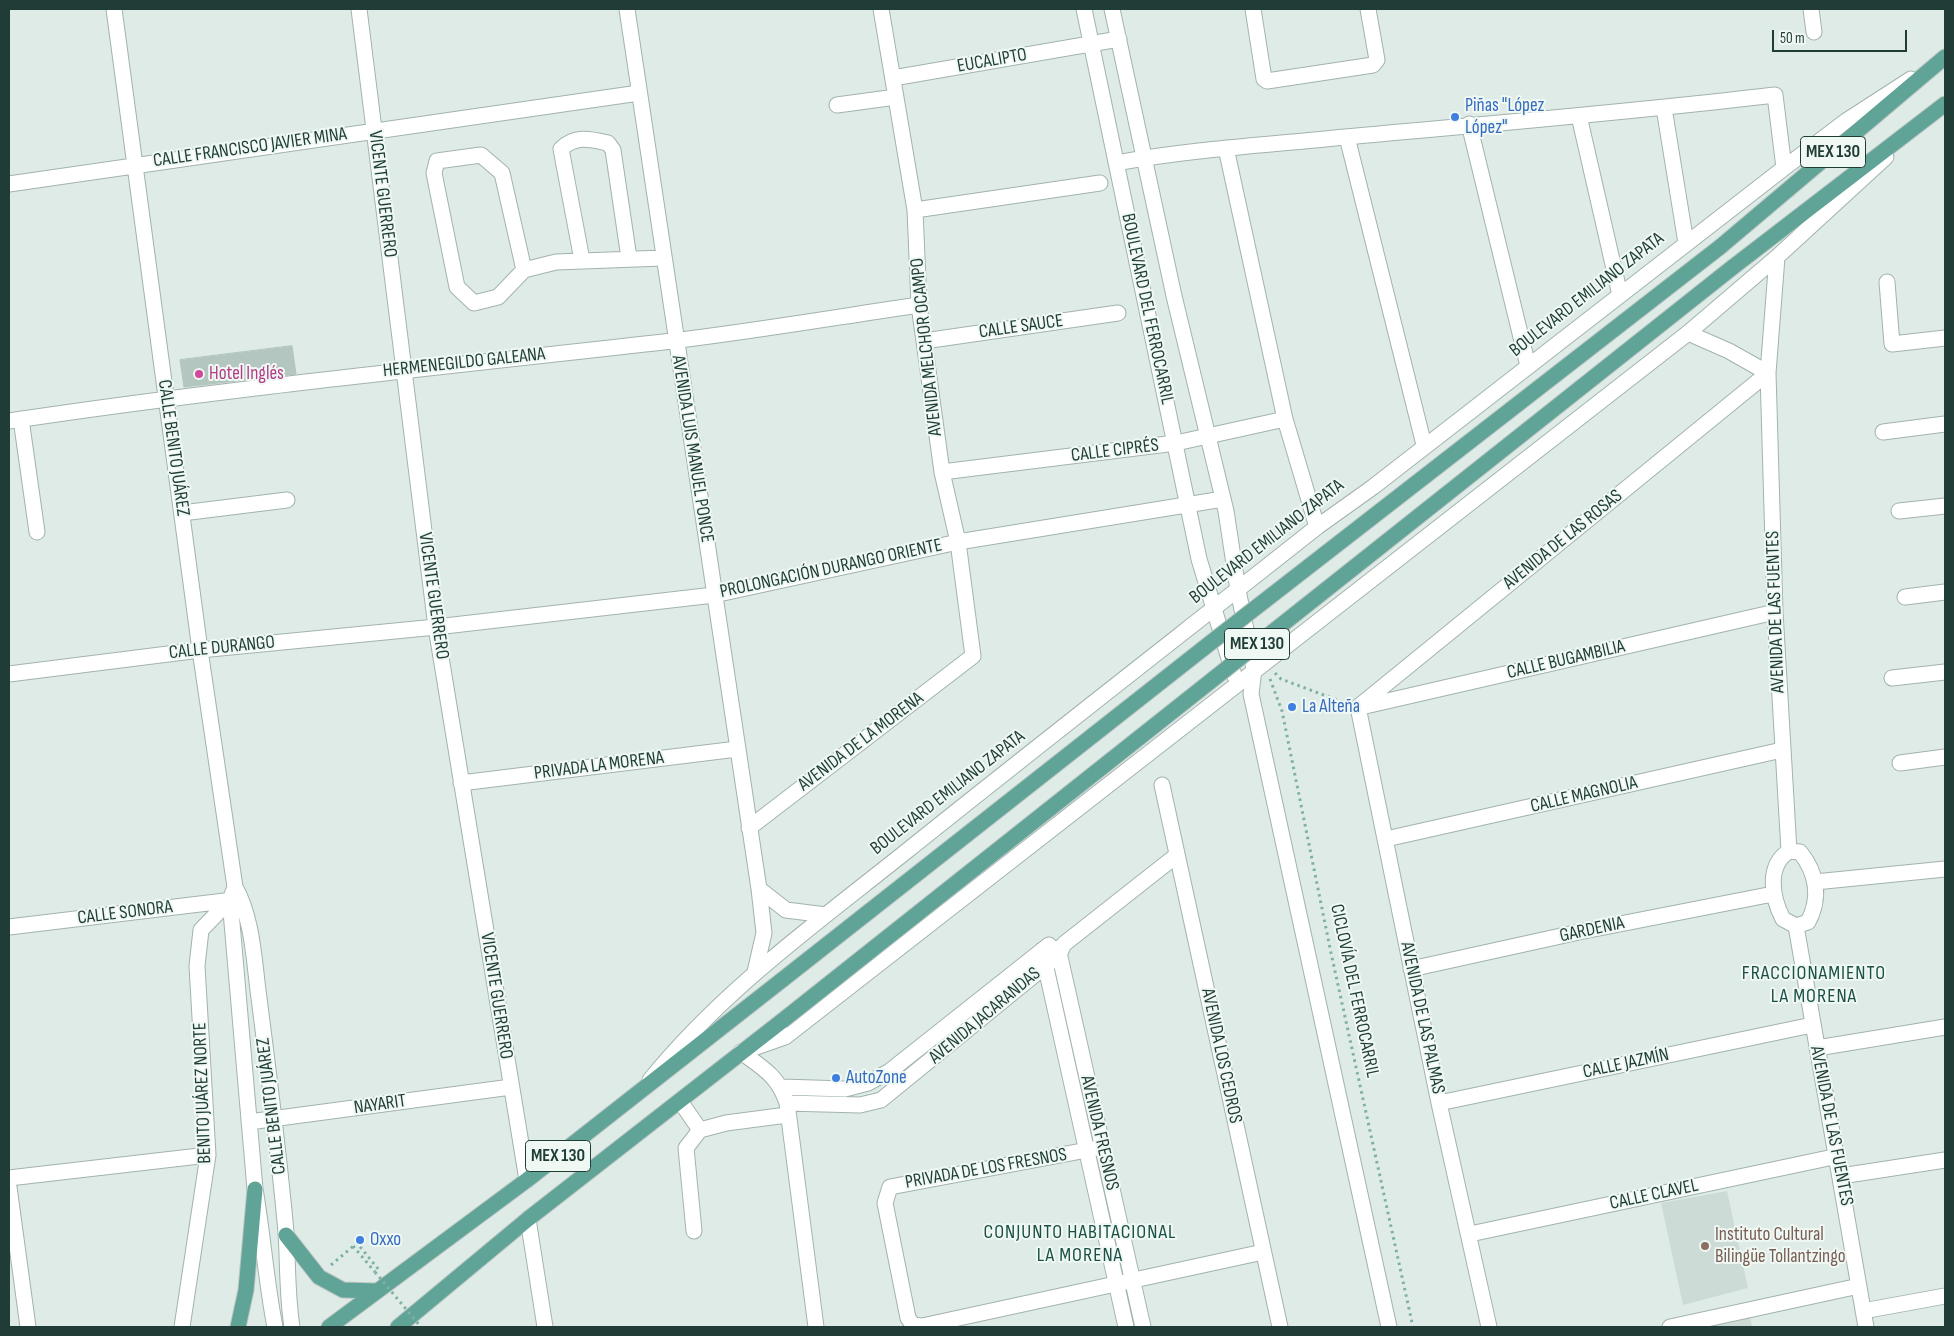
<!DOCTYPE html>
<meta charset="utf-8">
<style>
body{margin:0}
#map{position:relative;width:1954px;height:1336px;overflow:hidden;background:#dfebe7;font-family:"Sofia Sans Condensed",sans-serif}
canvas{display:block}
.frame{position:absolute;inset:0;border:10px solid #1f3d36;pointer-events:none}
.scale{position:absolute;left:1772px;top:30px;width:135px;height:22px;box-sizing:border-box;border:2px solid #1f3d36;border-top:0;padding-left:6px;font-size:15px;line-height:18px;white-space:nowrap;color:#1f3d36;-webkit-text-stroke:4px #f0f8f4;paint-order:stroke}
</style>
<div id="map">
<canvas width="1954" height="1336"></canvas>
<div class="frame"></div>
<div class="scale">50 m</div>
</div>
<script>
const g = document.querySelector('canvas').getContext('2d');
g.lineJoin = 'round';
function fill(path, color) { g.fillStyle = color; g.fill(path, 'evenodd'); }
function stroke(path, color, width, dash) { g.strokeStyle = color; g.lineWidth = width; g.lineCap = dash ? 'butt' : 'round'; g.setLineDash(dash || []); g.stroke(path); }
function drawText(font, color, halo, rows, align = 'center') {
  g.font = font + ' "Sofia Sans Condensed",sans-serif'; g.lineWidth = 4; g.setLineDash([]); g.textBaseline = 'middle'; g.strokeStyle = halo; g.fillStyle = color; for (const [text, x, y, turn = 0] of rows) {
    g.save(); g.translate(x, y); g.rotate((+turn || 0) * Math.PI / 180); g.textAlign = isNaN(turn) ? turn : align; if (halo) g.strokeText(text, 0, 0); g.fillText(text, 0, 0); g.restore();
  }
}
fill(new Path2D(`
 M1727 1191 1748 1288 1683 1305 1661 1203Z
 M1750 1316 1752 1327H1696Z`), '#cddbd6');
const building = new Path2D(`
 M292 346 296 374 184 387 180 360Z`);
fill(building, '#b4c6c0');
stroke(building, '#b1c5be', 1);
const minor = new Path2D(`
 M114 9 200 650 235 887C253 919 254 962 259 998 269 1076 279 1154 286 1232 288 1264 287 1296 292 1327
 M359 9 436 627 527 1180
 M627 9 759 889 764 933 755 972
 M1084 9 1199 559 1234 675
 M1112 9 1174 296 1226 511 1238 590 1254 669 1251 694 1389 1327
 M1253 9 1264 79 1267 81 1373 65 1377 60 1368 9
 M1811 9 1814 32
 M893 78 1119 39
 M837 105 896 97
 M1664 108 1686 243
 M1579 116 1620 295
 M1469 124 1528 366
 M1347 137 1424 445
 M1226 148 1285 419 1317 527
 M1116 163C1191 149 1269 145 1345 137 1488 124 1632 112 1775 95L1784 168
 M9 184 639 93
 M915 210 1100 183
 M1777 257 1768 373 1775 612 1789 851
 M582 260 561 149C575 135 590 139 608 143L613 150 629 258
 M524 270 502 173 481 155 437 161 434 173 457 287 474 303 498 297 524 270 556 262 663 258
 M1887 282 1892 344 1945 338
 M1688 333 1729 351 1768 373
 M924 341 1118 313
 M21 419 37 532
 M9 421C229 388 451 366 672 341 755 331 837 317 919 305
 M1883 432 1945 424
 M942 472 1176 443 1285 419
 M1899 511 1945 506
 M182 513 287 500
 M1905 597 1945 592
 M9 674 200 650 436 627 714 595 958 542 1223 499
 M1892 678 1945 672
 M1358 707 1439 1103 1489 1327
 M1358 707 1768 373
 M1361 707 1775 612
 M1900 763 1945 757
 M461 783 737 749
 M1162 785 1280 1327
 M749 828 973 656 958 542 942 472 919 305 915 210 881 9
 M1386 839 1782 750
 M1789 851 1800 852C1817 873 1821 898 1808 922L1796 926 1783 919C1772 898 1766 866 1789 851Z
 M1815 882 1945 869
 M235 887 230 900 255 1189C263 1235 266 1282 275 1327
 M759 889 786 910 826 915
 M1796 926 1866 1327
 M9 927 233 900
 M1058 948 1143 1327
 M1042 950 1126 1327
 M1411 969 1579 932 1773 894
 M1817 1048 1945 1027
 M745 1051 785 1037 1688 333 1777 257 1886 157
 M741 1052C763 1068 778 1076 787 1103L816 1327
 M650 1080C721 992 814 925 903 854 1040 744 1179 636 1317 527L1373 487 1784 168 1846 121 1911 79
 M781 1087 845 1089 868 1083 890 1071 1049 945
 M680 1101 700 1130
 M787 1103 860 1105 881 1100 1059 955 1064 944 1177 855
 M1439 1103 1812 1025
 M249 1122 511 1087
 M1103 1147 890 1187 885 1203 908 1318 913 1325 922 1326 1263 1252
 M1841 1176 1945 1160
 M9 1178 208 1155
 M9 1187 28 1327
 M528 1219 545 1327
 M694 1231 686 1148 700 1130 726 1123 787 1115
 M1470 1234 1838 1156
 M1863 1311 1945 1296
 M182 1327 208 1155 197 966 201 930 230 900
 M1670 1327 1859 1286`);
const major = new Path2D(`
 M1720 247 1945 57
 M1733 267 1945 104
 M286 1235 319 1277 343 1290 377 1291
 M238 1327 246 1290 255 1189
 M329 1327 527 1180 782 980
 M398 1327 528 1219 782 1021`);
stroke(minor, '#a2b3ae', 17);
stroke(major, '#bcc5c3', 17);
stroke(new Path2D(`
 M1275 673 1281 679 1345 703
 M1270 679 1282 711 1331 953 1413 1327
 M353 1246 375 1272
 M331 1265 357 1243 379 1270`), '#7db1a4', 3, [2.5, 4]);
stroke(minor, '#fff', 15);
stroke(major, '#60a497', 15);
const majorBridge = new Path2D(`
 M782 980 1209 644 1720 247
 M782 1021 1733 267`);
stroke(majorBridge, '#bcc5c3', 17, []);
stroke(new Path2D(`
 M375 1272 421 1327`), '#7db1a4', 3, [2.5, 4]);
stroke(majorBridge, '#60a497', 15);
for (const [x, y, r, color] of [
 [1455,117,5,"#3f7fe0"],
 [199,374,5,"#d1479c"],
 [1292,707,5,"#3f7fe0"],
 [836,1078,5,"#3f7fe0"],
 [360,1240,5,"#3f7fe0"],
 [1705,1246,5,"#8d6e63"]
]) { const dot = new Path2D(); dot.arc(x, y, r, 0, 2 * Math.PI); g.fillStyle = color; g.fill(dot); stroke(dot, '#f0f8f4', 2); }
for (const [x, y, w] of [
 [1833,152,65],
 [1257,644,65],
 [558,1156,65]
]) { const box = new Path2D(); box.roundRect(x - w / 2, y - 15.5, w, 31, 4); g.fillStyle = '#f0f8f4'; g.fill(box); stroke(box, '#1f3d36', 1); }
drawText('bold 18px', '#1f3d36', null, [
 ["MEX 130",1833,152],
 ["MEX 130",1257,644],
 ["MEX 130",558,1156]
]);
drawText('19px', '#1f3d36', '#f0f8f4', [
 ["EUCALIPTO",992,61,-10],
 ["CALLE FRANCISCO JAVIER MINA",250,148,-8],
 ["VICENTE GUERRERO",382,194,83],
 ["BOULEVARD EMILIANO ZAPATA",1587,295,-38],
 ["BOULEVARD DEL FERROCARRIL",1147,309,78],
 ["CALLE SAUCE",1021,327,-8],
 ["AVENIDA MELCHOR OCAMPO",927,347,-96],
 ["HERMENEGILDO GALEANA",464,363,-6],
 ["CALLE BENITO JUÁREZ",173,448,82],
 ["AVENIDA LUIS MANUEL PONCE",692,449,81],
 ["CALLE CIPRÉS",1115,451,-7],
 ["AVENIDA DE LAS ROSAS",1563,540,-39],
 ["BOULEVARD EMILIANO ZAPATA",1267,542,-38],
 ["PROLONGACIÓN DURANGO ORIENTE",831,569,-12],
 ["VICENTE GUERRERO",433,596,82],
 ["AVENIDA DE LAS FUENTES",1776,612,-92],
 ["CALLE DURANGO",222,648,-6],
 ["CALLE BUGAMBILIA",1566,660,-13],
 ["AVENIDA DE LA MORENA",861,742,-37],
 ["PRIVADA LA MORENA",599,766,-7],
 ["BOULEVARD EMILIANO ZAPATA",948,793,-38],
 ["CALLE MAGNOLIA",1584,795,-13],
 ["CALLE SONORA",125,913,-7],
 ["GARDENIA",1592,930,-12],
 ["CICLOVÍA DEL FERROCARRIL",1354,991,78],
 ["VICENTE GUERRERO",496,996,81],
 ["AVENIDA JACARANDAS",985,1016,-40],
 ["AVENIDA DE LAS PALMAS",1422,1018,78],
 ["AVENIDA LOS CEDROS",1221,1056,78],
 ["CALLE JAZMÍN",1626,1064,-12],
 ["BENITO JUÁREZ NORTE",203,1093,-92],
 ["NAYARIT",380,1105,-8],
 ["CALLE BENITO JUÁREZ",272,1106,-97],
 ["AVENIDA DE LAS FUENTES",1831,1126,79],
 ["AVENIDA FRESNOS",1099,1133,77],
 ["PRIVADA DE LOS FRESNOS",986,1169,-10],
 ["CALLE CLAVEL",1654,1195,-12]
]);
drawText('19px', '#366cbe', '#f0f8f4', [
 ["Piñas \"López",1465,106],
 ["López\"",1465,128],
 ["La Alteña",1302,707],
 ["AutoZone",846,1078],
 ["Oxxo",370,1240]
], 'left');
drawText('19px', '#b23c85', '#f0f8f4', [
 ["Hotel Inglés",209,374]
], 'left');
drawText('19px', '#785e54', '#f0f8f4', [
 ["Instituto Cultural",1715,1235],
 ["Bilingüe Tollantzingo",1715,1257]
], 'left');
g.letterSpacing = '1px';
drawText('20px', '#1a5046', '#f0f8f4', [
 ["FRACCIONAMIENTO",1814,974],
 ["LA MORENA",1814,997],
 ["CONJUNTO HABITACIONAL",1080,1233],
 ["LA MORENA",1080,1256]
]);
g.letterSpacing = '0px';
</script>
